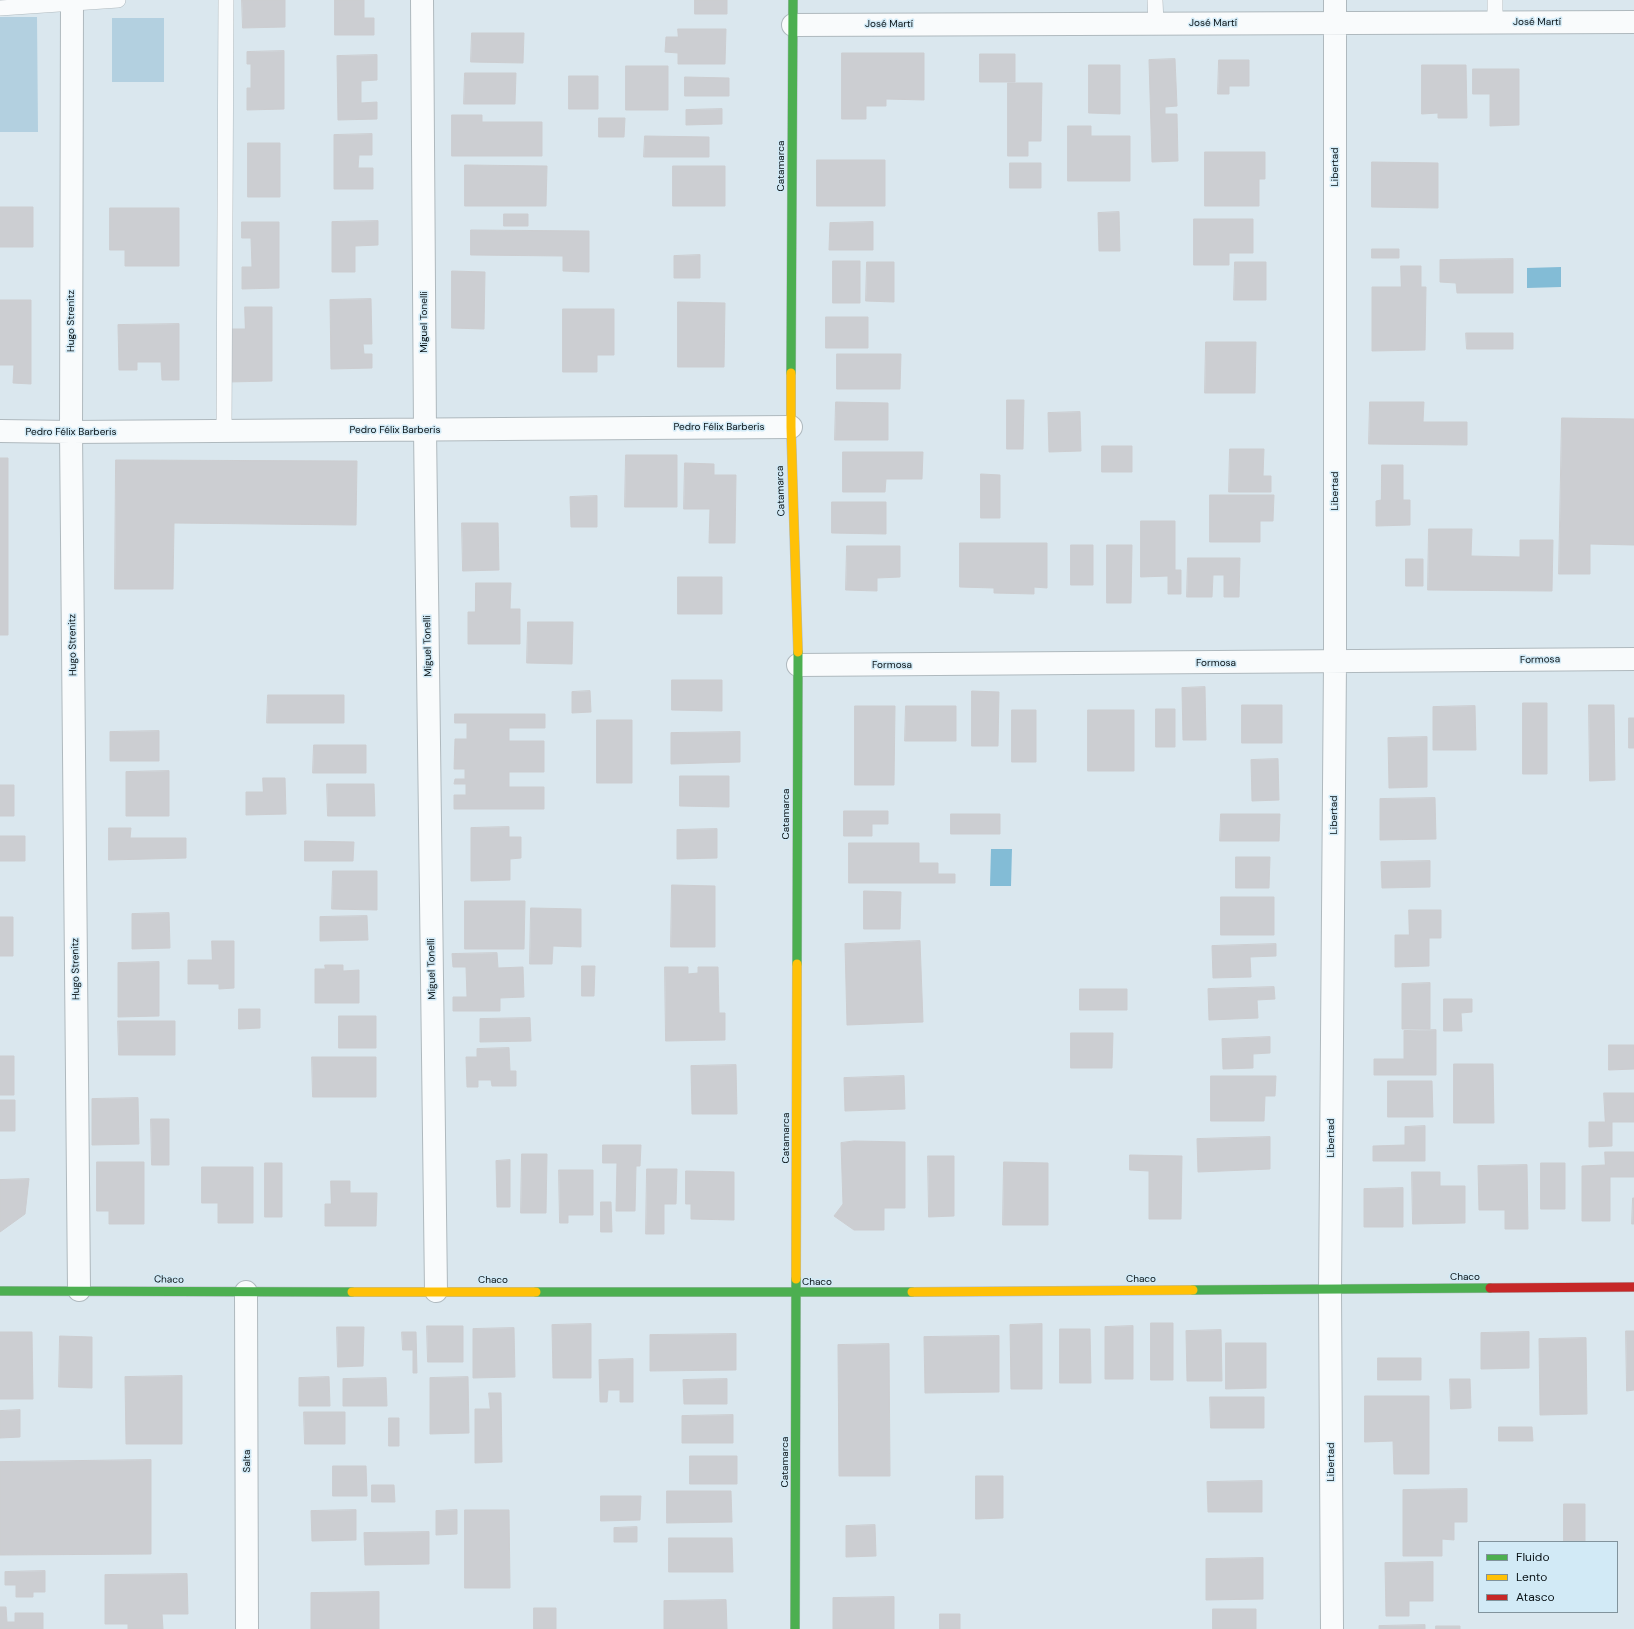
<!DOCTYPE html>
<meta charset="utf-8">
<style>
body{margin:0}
#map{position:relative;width:1634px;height:1629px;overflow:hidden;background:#dae7ee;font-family:"DM Sans",sans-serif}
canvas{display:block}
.legend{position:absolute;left:1478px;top:1541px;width:140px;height:72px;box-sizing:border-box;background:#d2eaf6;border:1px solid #81939c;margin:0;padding:5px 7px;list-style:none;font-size:12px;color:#081115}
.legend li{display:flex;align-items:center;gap:8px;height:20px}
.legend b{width:20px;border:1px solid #81939c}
</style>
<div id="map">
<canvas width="1634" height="1629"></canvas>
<ul class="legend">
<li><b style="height:5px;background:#4caf50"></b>Fluido</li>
<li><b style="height:5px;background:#ffc107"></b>Lento</li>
<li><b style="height:5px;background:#c62828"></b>Atasco</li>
</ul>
</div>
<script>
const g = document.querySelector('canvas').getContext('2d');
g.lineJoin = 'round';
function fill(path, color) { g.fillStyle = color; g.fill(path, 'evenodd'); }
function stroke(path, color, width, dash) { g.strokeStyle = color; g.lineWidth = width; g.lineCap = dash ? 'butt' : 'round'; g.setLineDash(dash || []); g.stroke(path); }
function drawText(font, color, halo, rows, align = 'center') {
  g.font = font + ' "DM Sans",sans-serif'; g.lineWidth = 3; g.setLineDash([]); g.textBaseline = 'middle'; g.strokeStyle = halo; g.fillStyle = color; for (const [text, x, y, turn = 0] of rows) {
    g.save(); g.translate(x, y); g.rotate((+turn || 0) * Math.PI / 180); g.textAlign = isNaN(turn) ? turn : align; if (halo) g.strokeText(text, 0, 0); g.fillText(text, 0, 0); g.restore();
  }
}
fill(new Path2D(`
 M0 17H37L38 132H0Z
 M112 18H164V82H112Z`), '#b3d0e0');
fill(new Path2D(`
 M1561 267V287L1527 288V268Z
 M991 849H1012L1011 886H990Z`), '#83bcd6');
const building = new Path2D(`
 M242 0H285V27L243 28Z
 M335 0H364V18H374V35H335Z
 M695 0H727V14H695Z
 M678 29H726L725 64H678V53L665 52 666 37H678Z
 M472 33H524L523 63 471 62Z
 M284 51V109L247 110V88H251V64H247V52Z
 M842 53H924V100L886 99V106H866V119H842Z
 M980 54H1015V82H980Z
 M377 55V80L361 81V103L377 102V119L338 120 337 56Z
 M1175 59 1177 106 1165 107V114H1177L1178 161 1152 162 1149 60Z
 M1219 60H1249V86H1229V94H1218Z
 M1089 65H1120V114L1089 113Z
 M1422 65H1466L1467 118H1438V113L1422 114Z
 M626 66H668V110H626Z
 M1473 69H1519V125L1490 126V94H1473Z
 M465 73H516L515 104H464Z
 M569 76H598V109H569Z
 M685 77 729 78V96H685Z
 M1008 83H1042L1041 141H1028V156H1008Z
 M722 109V124L686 125V110Z
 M452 115H482V122H542V156H452Z
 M599 118H625L624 137H599Z
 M1068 126H1091V136H1130V181H1068Z
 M372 134V155H359L358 168H373V189H334V135Z
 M645 136 709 137V157H644Z
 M248 143H280V197H248Z
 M1205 152H1265V179H1259V206H1205Z
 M817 160H885V206H817Z
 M1372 162 1438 163V208L1372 207Z
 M1010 163H1041V188H1010Z
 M465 165 547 166 546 206H465Z
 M673 166H725V206H673Z
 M0 207H33V247H0Z
 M110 208H179V266H125V250H110Z
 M1119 212 1120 251H1099L1098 213Z
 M504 214H528V226H504Z
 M1194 219H1253V253H1229V265H1194Z
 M378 221V245L355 246V272H332V222Z
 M242 222H279V288L242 289V267H252L251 238H242Z
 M873 222V250H829L830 223Z
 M471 230 589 231V272L563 271V256L471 255Z
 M1372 249H1399V258H1372Z
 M700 255V278H674V256Z
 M1513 259V293H1457L1456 283 1440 282V260Z
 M833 261H860V303H833Z
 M867 262H894V302L866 301Z
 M1235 262H1266V300H1234Z
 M1401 266H1421V287H1426L1425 350 1372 351V287H1401Z
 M452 271 485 272 484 329 452 328Z
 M371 299 372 344H363L364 354H372V368L331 369 330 300Z
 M0 300H31V384L13 383 14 365H0Z
 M678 302 725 303 724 367H678Z
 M245 307H272V381L228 382V329H245Z
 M563 309H614V355H597V372H563Z
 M826 317H868V348H826Z
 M179 324V380H162L161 362H137V370H119L118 325Z
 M1466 333H1513V349H1467Z
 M1206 342H1256L1255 393H1205Z
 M837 354H901L900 389H837Z
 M1007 400H1024L1023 449H1007Z
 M836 402 888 403V440H835Z
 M1370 402H1424L1423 422H1467V445L1369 444Z
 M1080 412 1081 451 1049 452 1048 413Z
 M1562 418 1634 419V545L1590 544V574H1559Z
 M1102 446H1132V472H1102Z
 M1230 449H1264L1263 476H1271V492H1229Z
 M843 452H923L922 479H886L885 492H843Z
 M626 455H677V507H625Z
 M0 458H8V635H0Z
 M116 460 357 461 356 525 174 523 173 589H115Z
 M685 463 714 464V475H736L735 543H709L710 509H684Z
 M1382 465H1403V500H1410V525L1376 526V501L1381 500Z
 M981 474 1000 475V518H981Z
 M1210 495H1274L1273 521H1260V542H1210Z
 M597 496V527H571L570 497Z
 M832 502H886V534L832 533Z
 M1141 521H1175V570H1181V594H1168V576L1141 577Z
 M462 523H498L499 570 463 571Z
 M1429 529H1472L1471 556 1520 557V540H1553L1552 591 1428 590Z
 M960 543H1047V588L1034 587V594L994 593V588L960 587Z
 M1071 545H1093V585H1071Z
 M1107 545H1132L1131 603H1107Z
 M847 546H900V577L877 578V591L846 590Z
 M1188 558H1240L1239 597H1224V575H1213L1212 597H1187Z
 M1406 559H1423V586H1406Z
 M678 577H722V614H678Z
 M476 583H511L510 609H520V644H468V612H475Z
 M528 622H573L572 664 527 663Z
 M672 680H722V711L672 710Z
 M1205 687 1206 740H1183L1182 688Z
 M590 691 591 712 572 713V692Z
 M972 691 999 692 998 746H972Z
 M268 695H344V723H267Z
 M1523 703H1547V774H1523Z
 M1242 705H1282V743H1242Z
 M1589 705H1614L1615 780 1590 781Z
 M855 706H895L894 785H855Z
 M906 706H956V741H905Z
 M1475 706 1476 750H1433V707Z
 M1156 709H1175V747H1156Z
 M1012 710H1036V762H1012Z
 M1088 710H1134V771H1088Z
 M455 714H545V728H509V741H544V772H509V787H544V809H454V795H466V784H454L455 779H465V769H454L455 739H467V723H455Z
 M1629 718H1634V748H1629Z
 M597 720H632V783H597Z
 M159 731V761H110V732Z
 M740 732V762L671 764V733Z
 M1427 737V787L1389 788 1388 738Z
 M314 745H366V773H313Z
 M1278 759 1279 800 1252 801 1251 760Z
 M169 771V816H126V772Z
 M680 776H729V807L680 806Z
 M263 778H285L286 814 246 815V792H263Z
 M327 784H374L375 816H328Z
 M0 785H14V816H0Z
 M1435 798 1436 839 1380 840V799Z
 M844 811H888V824H872V836H844Z
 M951 814H1000V834H951Z
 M1221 814H1280L1279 841H1220Z
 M509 827V837H521V858L510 859V880L471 881V828Z
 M109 828H131L130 838H186V858L109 860Z
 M717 829V858L677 859V830Z
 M0 836H25V861H0Z
 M305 841 354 842 353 861H305Z
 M849 843H919V863H938V874H955V883H849Z
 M1236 857H1270L1269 888H1236Z
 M1430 861V887L1382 888 1381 862Z
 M333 871H377V910L332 909Z
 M672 885 715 886V947H671Z
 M864 891 901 892 900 929H864Z
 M1221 897H1274V935H1221Z
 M465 901H525L524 949H465Z
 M531 908 581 909V947L553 946 552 964H530Z
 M1409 910H1441V938H1429V966L1395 967V935H1409Z
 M169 913 170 948 132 949V914Z
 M367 916 368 940 320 941V917Z
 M0 917H13V956H0Z
 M212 941H234V988L219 989V984H188V960H212Z
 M920 941 923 1022 847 1025 845 944Z
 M1276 944V956L1250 957 1251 977 1213 978 1212 946Z
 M497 953 498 968 523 967 524 997 500 998V1011H453V997H467L466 967H453L452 954Z
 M159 962V1016L118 1017V963Z
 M325 965H343V971L359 970V1003H315V969H325Z
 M582 966H595L594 996H582Z
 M665 967H688V974L698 973V967H718L719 1013H725V1040L666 1041Z
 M1430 983V1029H1402V984Z
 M1274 987 1275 999 1257 1000 1258 1018 1209 1020 1208 989Z
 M1080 989H1127V1010H1080Z
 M1444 999H1472V1012L1461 1013 1462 1031H1444Z
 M239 1009H260V1028L239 1029Z
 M339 1016H376V1048H339Z
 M530 1018 531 1041 480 1042V1019Z
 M118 1021H175V1055H119Z
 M1436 1030V1075H1374V1059H1404V1031Z
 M1071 1033H1113L1112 1068H1071Z
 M1270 1037V1053L1253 1054V1068L1223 1069 1222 1039Z
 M1609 1045H1634V1069L1609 1070Z
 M509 1048 510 1071H516V1086H492L491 1080H478V1087H467L466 1057H477V1049Z
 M0 1056H14V1095H0Z
 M312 1057H376V1097H313Z
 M1454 1064H1493L1494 1123H1454Z
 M736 1065 737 1114H692L691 1066Z
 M904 1076 905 1109 845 1111 844 1078Z
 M1211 1076H1276L1275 1096H1265L1264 1121H1211Z
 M1388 1081H1432L1433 1117H1388Z
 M1604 1093H1634V1122H1612V1146L1589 1147V1122H1605Z
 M138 1098 139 1144 92 1145V1099Z
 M0 1100H15V1131H0Z
 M151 1119H169V1165H152Z
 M1425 1126V1161H1373V1146L1405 1145V1127Z
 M1270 1137V1169L1198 1172 1197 1139Z
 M854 1141 905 1142V1208H884V1230H854L834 1216 843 1204 841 1143Z
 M603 1145H641L640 1166H636L635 1211H616L617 1163H603Z
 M1605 1152H1634V1177H1610V1221H1582V1166L1605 1165Z
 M522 1154H547L546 1213H521Z
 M1130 1155 1182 1156 1181 1219H1149V1171L1130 1170Z
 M928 1156H954V1216L929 1217Z
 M510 1160V1207H497L496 1161Z
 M97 1162H144V1224H109V1211H97Z
 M1004 1162 1048 1163V1225H1003Z
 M265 1163H282V1217H265Z
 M1541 1163H1565V1209H1541Z
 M1527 1165 1528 1229H1505V1210H1479L1478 1166Z
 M202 1167H253V1223H218V1203H202Z
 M647 1169H677L676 1204H664V1234H646Z
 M559 1170H593V1215H568V1223H560Z
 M686 1171 734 1172V1220L691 1219V1204H686Z
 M1412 1172H1440V1186H1465V1223L1413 1224Z
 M29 1179 25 1214 0 1232V1180Z
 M331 1181H350V1193H377L376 1226H325V1204H331Z
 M1403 1188V1227H1364V1189Z
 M1633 1198H1634V1224H1632Z
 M601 1202H611L612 1232H601Z
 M1151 1323H1173V1380H1151Z
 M591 1324V1378H553L552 1325Z
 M1042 1324V1389H1011L1010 1325Z
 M427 1326H463V1362H428Z
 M1133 1326V1379H1105V1327Z
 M337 1327H364L363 1366 338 1367Z
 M514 1328 515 1377 473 1378V1329Z
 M1060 1329H1090L1091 1383H1060Z
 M1221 1330 1222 1381H1187L1186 1331Z
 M1626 1331H1634V1390L1627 1391Z
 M0 1332H32L33 1399H0Z
 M402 1332H416L417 1373H413V1350H403Z
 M1529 1332V1368L1481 1369V1333Z
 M736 1334V1370L650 1371V1335Z
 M60 1336 92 1337V1388L59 1387Z
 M999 1336V1392L925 1393 924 1337Z
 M1586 1338 1587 1414 1540 1415 1539 1339Z
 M1226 1343H1266V1388L1226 1389Z
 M889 1344 890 1476H839L838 1345Z
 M1378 1358H1421V1380H1378Z
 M633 1359V1402H620V1390H608L607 1402H600L599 1360Z
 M182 1376V1444H126L125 1377Z
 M329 1377 330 1406H299V1378Z
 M468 1377 469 1433 430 1434V1378Z
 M386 1378 387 1406H343V1379Z
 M727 1379V1404H684L683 1380Z
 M1450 1379H1470L1471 1408 1451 1409Z
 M489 1393H501L502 1462 475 1463V1409H490Z
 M1365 1396H1429V1474H1394L1393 1441 1365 1442Z
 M1210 1397H1264V1428H1211Z
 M20 1410V1437L0 1438V1411Z
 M304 1412H345V1444H305Z
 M733 1415V1443H682V1416Z
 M389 1418H399V1446H389Z
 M1499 1427H1532L1533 1441H1499Z
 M690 1456H737V1484H690Z
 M151 1460V1554L0 1555V1462Z
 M333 1466H366L367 1496H333Z
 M976 1476H1003V1518L976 1519Z
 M1262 1481V1512H1208L1207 1482Z
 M372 1485H394L395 1502H372Z
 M1467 1489V1522H1454V1540L1442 1539V1556H1403V1490Z
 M667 1491H731L732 1522 667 1523Z
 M601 1496H641L640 1520 601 1521Z
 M1564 1504H1585V1542H1564Z
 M356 1510V1540L312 1541 311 1511Z
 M457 1510V1534L436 1535V1511Z
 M465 1510H509L510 1588H465Z
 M875 1525 876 1556 846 1557V1526Z
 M637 1527V1542H614V1528Z
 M429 1532V1564L365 1565 364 1533Z
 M669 1538H732L733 1572H669Z
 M1263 1558V1599L1206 1600V1559Z
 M1433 1562V1601H1409V1616H1386L1385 1563Z
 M45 1571V1592H33V1597H16V1585H5V1572Z
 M187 1574 188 1614H162L163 1629H128V1624H105V1575Z
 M379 1592V1629H311V1593Z
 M894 1597V1629H833V1598Z
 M726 1600 727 1629H664V1601Z
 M0 1607H6L7 1622H15V1613H43V1629H0Z
 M534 1608H556V1629H534Z
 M1213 1609H1256V1629H1213Z
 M940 1614H960V1629H940Z
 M1425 1625V1629H1379V1626Z
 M1436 1626H1460V1629H1436Z`);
fill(building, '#ccced2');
stroke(building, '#cccdd0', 1);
const lane = new Path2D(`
 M1155 0 1156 24
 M0 8 118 0
 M1495 23V0
 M224 431 226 0`);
const street = new Path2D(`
 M72 0 71 432 79 1290
 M422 0 425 430 436 1291
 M793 25 1634 22
 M0 431 71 432 791 427
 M798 665 1634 659
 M246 1292 247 1629
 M1332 1629 1330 1289 1335 662V0`);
const fast = new Path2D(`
 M791 373 793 0
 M797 964 798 652
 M1193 1290 1490 1288
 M0 1291 352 1292
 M536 1292H912
 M795 1629 796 1279`);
const slow = new Path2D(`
 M791 373V427L798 652
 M796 1279 797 964
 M352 1292H536
 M912 1292 1193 1290`);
const jam = new Path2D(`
 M1490 1288 1634 1287`);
stroke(lane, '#afb9be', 16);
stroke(street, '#afb9be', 24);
stroke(fast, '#afb9be', 10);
stroke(slow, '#afb9be', 10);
stroke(jam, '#afb9be', 10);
stroke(lane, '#f9fbfc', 15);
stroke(street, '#f9fbfc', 22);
stroke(fast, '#4caf50', 9);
stroke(slow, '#ffc107', 9);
stroke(jam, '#c62828', 9);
drawText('10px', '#081115', '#d2eaf6', [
 ["José Martí",1537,22],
 ["José Martí",1213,23],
 ["José Martí",889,24],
 ["Catamarca",781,166,-90],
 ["Libertad",1335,167,-90],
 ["Hugo Strenitz",71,321,-90],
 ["Miguel Tonelli",424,322,-90],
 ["Pedro Félix Barberis",719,427],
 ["Pedro Félix Barberis",395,430],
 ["Pedro Félix Barberis",71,432],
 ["Catamarca",781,491,-92],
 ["Libertad",1335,491,-90],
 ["Hugo Strenitz",73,645,-91],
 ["Miguel Tonelli",428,646,-91],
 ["Formosa",1540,660,-1],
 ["Formosa",1216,663],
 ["Formosa",892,665],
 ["Catamarca",786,814,-90],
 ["Libertad",1334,815,-90],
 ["Hugo Strenitz",76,969,-91],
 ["Miguel Tonelli",432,969,-91],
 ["Catamarca",786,1138,-90],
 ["Libertad",1331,1138,-90],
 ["Chaco",1465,1277],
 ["Chaco",1141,1279],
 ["Chaco",169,1280,1],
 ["Chaco",493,1280],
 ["Chaco",817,1282],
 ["Salta",247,1461,-90],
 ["Catamarca",785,1462,-90],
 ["Libertad",1331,1462,-90]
]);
</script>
